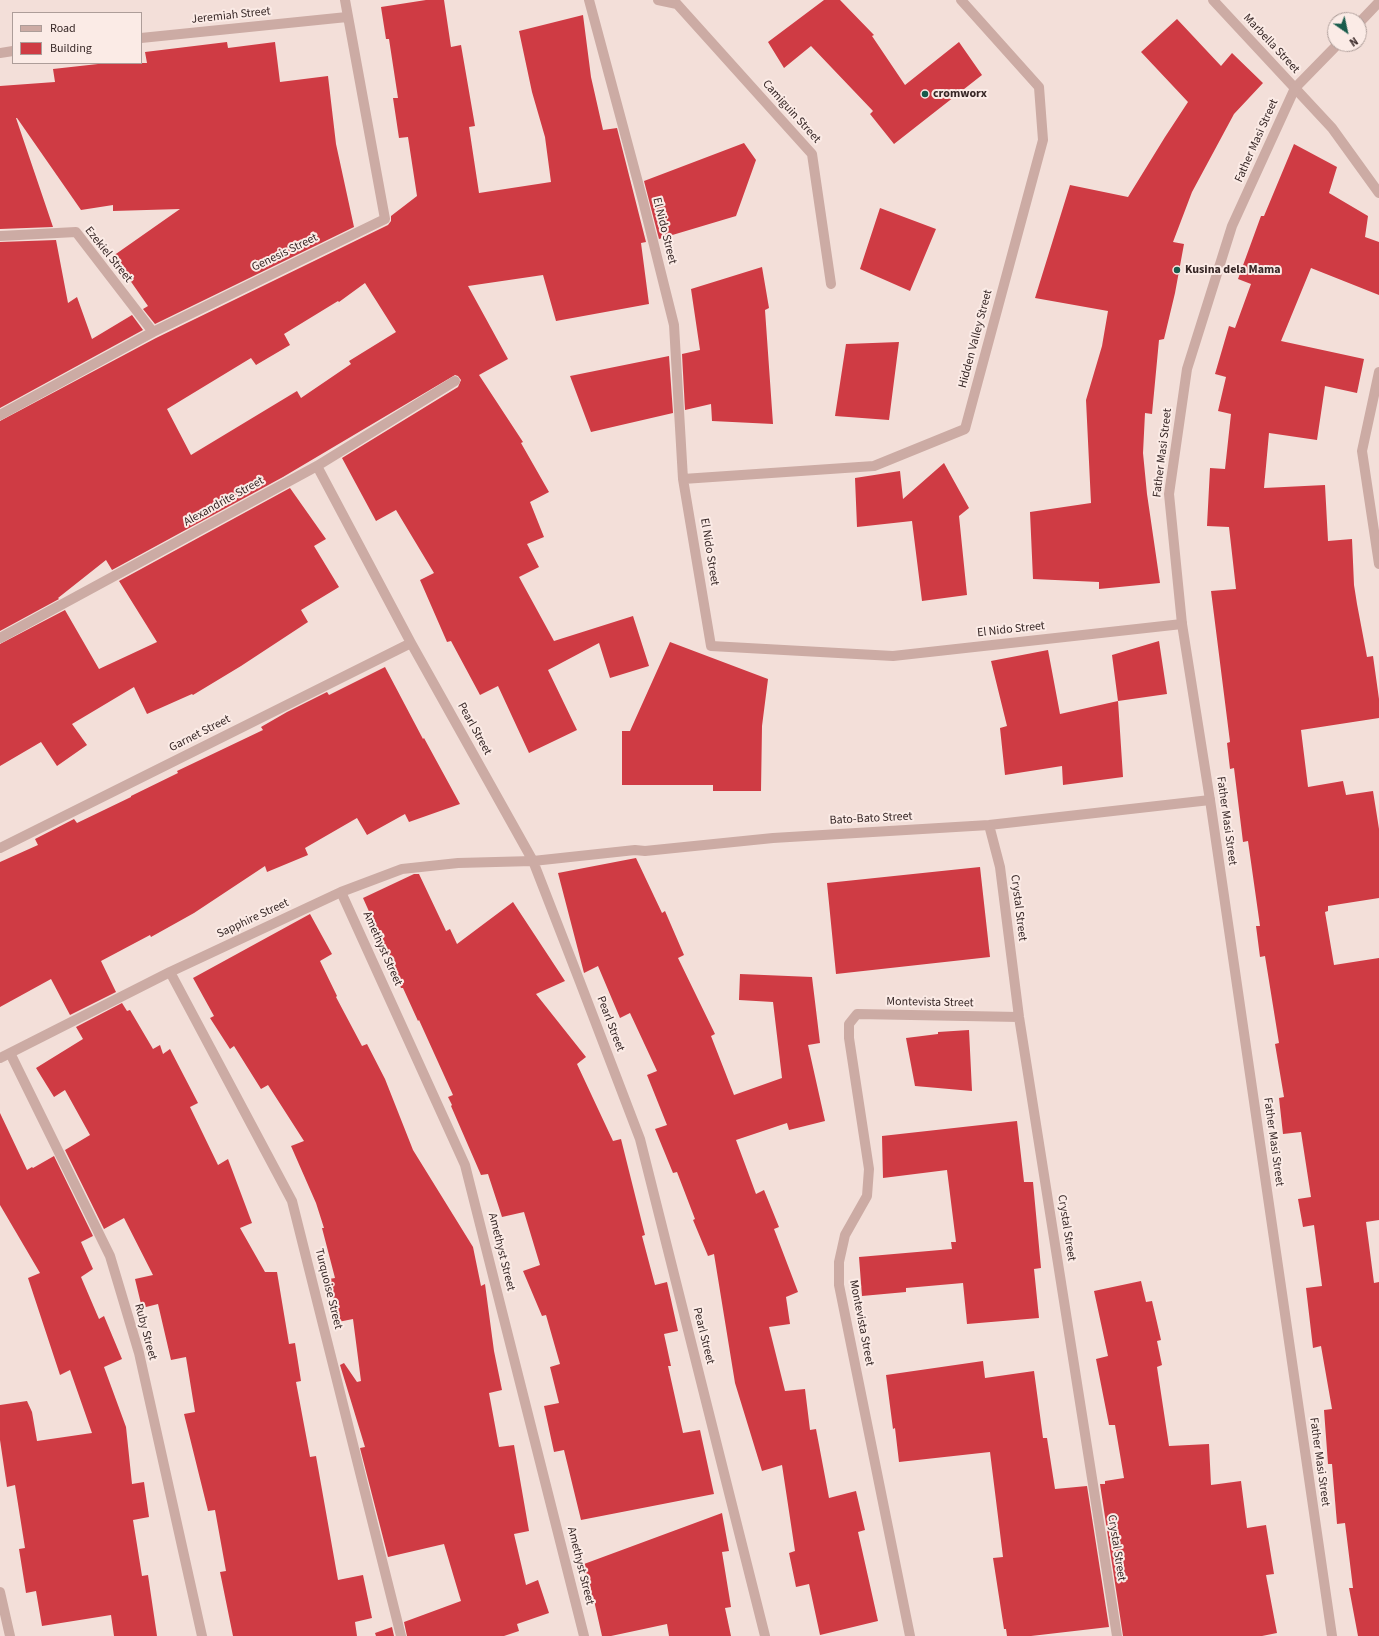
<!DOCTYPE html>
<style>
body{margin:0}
#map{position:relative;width:1379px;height:1636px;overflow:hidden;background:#f3dfd9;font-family:"Source Sans 3",sans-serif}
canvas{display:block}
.legend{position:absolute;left:12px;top:12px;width:130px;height:52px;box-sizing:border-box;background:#fbebe6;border:1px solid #ad9d99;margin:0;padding:5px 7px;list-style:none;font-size:12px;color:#372726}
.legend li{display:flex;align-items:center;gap:8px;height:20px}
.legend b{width:20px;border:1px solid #ad9d99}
.north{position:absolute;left:1327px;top:12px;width:40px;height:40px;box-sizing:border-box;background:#fbebe6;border:1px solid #ad9d99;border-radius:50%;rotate:146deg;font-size:11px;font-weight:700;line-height:16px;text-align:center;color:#372726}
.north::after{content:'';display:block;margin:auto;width:14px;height:18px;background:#195c4c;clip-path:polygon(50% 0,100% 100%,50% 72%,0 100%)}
</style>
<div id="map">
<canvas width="1379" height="1636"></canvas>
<ul class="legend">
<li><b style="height:5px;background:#ccaba4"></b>Road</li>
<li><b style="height:11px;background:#cf3b44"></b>Building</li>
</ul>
<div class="north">N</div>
</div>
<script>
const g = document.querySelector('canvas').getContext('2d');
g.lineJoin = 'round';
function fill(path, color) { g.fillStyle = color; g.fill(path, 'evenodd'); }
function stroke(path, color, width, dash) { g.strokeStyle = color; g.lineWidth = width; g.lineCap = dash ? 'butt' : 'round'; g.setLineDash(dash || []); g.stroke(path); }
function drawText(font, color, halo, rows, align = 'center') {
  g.font = font + ' "Source Sans 3",sans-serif'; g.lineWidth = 4; g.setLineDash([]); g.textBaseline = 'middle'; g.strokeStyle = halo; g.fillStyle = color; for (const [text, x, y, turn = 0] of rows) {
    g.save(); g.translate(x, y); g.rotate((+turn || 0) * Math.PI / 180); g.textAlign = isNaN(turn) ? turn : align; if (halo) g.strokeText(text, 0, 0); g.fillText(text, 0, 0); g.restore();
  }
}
fill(new Path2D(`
 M426 0H444L451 47 461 45 475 126 469 127 479 193 551 182 545 137 532 92 519 31 583 15 591 77 603 130 617 128 646 242 641 243 649 304 556 321 543 275 468 286 508 359 479 375 523 442 521 443 549 492 530 502 544 537 527 544 539 567 519 577 554 641 633 616 649 666 610 678 599 643 548 670 577 730 529 753 498 686 480 695 451 641 447 642 420 580 434 573 396 510 376 521 342 458 458 387 461 380 458 376 455 375 283 477 112 570 106 560 58 598 59 599 0 631V421L156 338 388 225 391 221V216L417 196 408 137 399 138 393 98H398L389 39H386L381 7ZM365 283 396 332 349 361 351 364 301 398 297 391 191 455 167 409 251 358 256 365 290 345 284 334 338 301 339 302Z
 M824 0H840L874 35 872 36 905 85 959 42 982 75 894 144 870 114 873 111 811 46 784 68 768 42Z
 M1177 19 1221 66 1232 53 1263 83 1234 114 1192 192 1173 242 1184 244 1175 293 1164 339 1159 340 1152 414 1145 413 1143 453 1147 494 1160 583 1099 589V582L1033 579 1030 512 1091 503 1086 400 1102 346 1108 311 1035 298 1070 185 1128 197 1165 137 1188 102 1141 52Z
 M227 42 228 48 275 42 280 82 328 76 336 144 354 227 155 324 143 309 148 306 113 256 180 209 113 211V205L81 210 17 118H16L53 227 0 229V86L55 82 53 69 107 63H147L145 52Z
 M744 143 756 160 736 216 659 239 644 181Z
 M1294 144 1337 167 1329 193 1368 216 1365 237 1379 242V295L1311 268 1281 341 1364 359 1357 393 1325 386 1317 440 1269 433 1264 488 1325 485 1328 541 1352 539 1354 585 1357 604 1367 657 1373 656 1379 699V718L1301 730 1308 787 1343 781 1346 795 1373 791 1379 829V898L1328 906V911L1325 912 1334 965 1379 958V1220L1366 1222 1374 1283 1379 1282V1636H1358L1349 1588H1353L1345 1523 1337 1524 1332 1464H1328L1324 1410 1332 1409 1321 1346 1313 1348 1306 1288 1322 1286 1314 1225 1303 1227 1298 1199 1311 1197 1301 1132 1283 1134 1279 1098 1284 1097 1275 1044 1279 1043 1265 956 1260 957 1256 926H1260L1248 841 1243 842 1234 768 1230 769 1227 743 1230 742 1211 591 1236 589 1229 527 1207 526 1210 468 1225 469 1231 414 1218 411 1226 377 1215 374 1229 326 1235 328 1251 284 1238 279 1261 216H1264Z
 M880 208 936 229 910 291 860 269Z
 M56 240 68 303 77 297 92 339 132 315 143 330 0 408V242Z
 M762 267 769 308 765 310 773 424 712 421 711 404 685 410 682 354 700 350 691 289Z
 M899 342 889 420 835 416 846 344Z
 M669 356 673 413 591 432 570 376Z
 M944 463 969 508 959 516 967 595 922 601 912 521 857 527 855 478 900 471 903 499Z
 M290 488 326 539 314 546 339 587 301 610 308 622 241 666 193 695 192 694 147 714 134 687 72 724 87 745 57 766 41 742 0 766V644L65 610 99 669 157 642 119 581Z
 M1159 641 1167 694 1118 701 1112 655Z
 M670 642 768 679 762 726 761 791H713V785H622V731H630Z
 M1048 650 1060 714 1118 701 1123 777 1063 785 1062 766 1005 775 1000 728 1007 726 991 661Z
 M385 667 423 739 424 738 460 804 409 822 405 814 367 835 357 818 305 848 308 855 267 872 265 866 194 913 151 937 150 935 101 961 116 992 70 1015 51 979 0 1007V862L38 845 35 839 74 819 77 823 131 797V796L178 773 177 771 263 730 261 727 287 712 327 692 329 695Z
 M636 858 662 913 665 911 684 955 678 958 715 1034 711 1036 734 1095 782 1078 773 1002 739 1000 740 974 812 977 820 1043 808 1045 825 1121 789 1130 787 1123 736 1140 756 1194 764 1190 779 1227 774 1229 798 1292 786 1297 790 1324 769 1327 785 1391 805 1389 810 1430 816 1429 829 1498 856 1491 865 1530 858 1532 878 1621 820 1635 809 1584 796 1587 789 1553 795 1551 782 1465 762 1471 735 1383 714 1254 708 1256 693 1220 695 1219 677 1172 673 1173 655 1129 667 1125 647 1075 657 1071 630 1013 620 1018 598 966 584 973 558 873Z
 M980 867 990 957 836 974 827 883Z
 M414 874H419L446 931 450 929 457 944 513 902 565 981 536 994 586 1057 577 1064 613 1141 621 1139 645 1235 642 1236 655 1285 667 1282 678 1331 664 1334 671 1366H668L683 1433 700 1430 714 1494 581 1520 564 1450 554 1452 544 1406 559 1403 550 1367 560 1364 546 1315 542 1316 523 1271 540 1265 524 1212 502 1217 488 1174 481 1175 451 1106 452 1105 448 1097 453 1095 419 1020 418 1021 403 988H401L388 957 389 956 363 898Z
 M310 914 332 954 320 961 337 996 336 997 362 1046 367 1044 385 1079 413 1150 473 1247 481 1286 485 1284 494 1351 502 1390 489 1393 499 1447 514 1445 529 1531 514 1534 526 1585 538 1580 549 1613 517 1624 519 1631 504 1636H407L404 1622 461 1601 444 1544 388 1557 360 1448 365 1447 340 1365 344 1363 357 1382 361 1381 353 1319 338 1322 329 1279 335 1278 322 1228H324L316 1203 291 1146 304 1141 268 1085 261 1089 234 1046 230 1049 210 1018 214 1016 193 978Z
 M122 1003 127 1011 130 1010 153 1049 160 1045 163 1054 170 1049 198 1103 190 1107 218 1165 228 1159 252 1223 240 1228 265 1272H277L289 1344 295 1343 301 1381 296 1382 310 1457 316 1456 338 1580 363 1575 372 1618 355 1622 357 1636H233L220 1572 226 1571 215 1510 208 1511 184 1414 195 1412 186 1357 171 1360 158 1304 142 1308 135 1279 153 1275 124 1218 104 1229 65 1150 90 1135 65 1090 54 1097 36 1068 83 1039 76 1027Z
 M969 1030 972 1091 915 1086 906 1038 938 1034V1032Z
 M0 1113 27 1170 32 1167 33 1168 54 1156 93 1236 81 1242 93 1269 81 1277 99 1319 104 1316 122 1359 104 1367 126 1427 132 1484 144 1482 149 1517 133 1520 142 1576 148 1575 157 1636H114L111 1615 42 1626 36 1591 26 1593 19 1549 25 1548 15 1485 7 1487 0 1440V1405L27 1401 32 1412 37 1441 92 1433 70 1370 60 1375 28 1278 40 1273 0 1205Z
 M1017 1121 1024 1182H1033L1041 1268 1034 1269 1039 1318 967 1324 963 1283 906 1288V1292L862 1296 859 1257 952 1249 951 1242H956L947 1170 883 1178 882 1136Z
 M1141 1281 1146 1302 1152 1301 1161 1340 1157 1341 1162 1365 1157 1367 1169 1446 1209 1444 1211 1485 1241 1481 1247 1528 1266 1525 1274 1574 1266 1575 1277 1633 1262 1636H1123L1100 1484H1105V1481L1124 1478 1115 1425H1109L1096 1359 1108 1356 1094 1291Z
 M983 1361 985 1378 1034 1371 1043 1438H1047L1055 1489 1087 1486 1109 1627 1031 1636H1007L1006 1629H1004L993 1558 1003 1557 990 1452 899 1462 895 1428 893 1429 886 1375Z
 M722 1513 729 1551 722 1552 731 1607 725 1608 731 1636H669L667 1624 611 1636H602L593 1596 587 1599 584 1564Z
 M392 1627 394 1636H376L375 1633Z`), '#cf3b44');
stroke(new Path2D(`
 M589 0 643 201 674 325 683 479 711 646 893 656 1182 624
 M658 0 677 4 812 154 831 284
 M1213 0 1332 128 1379 193
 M141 38 347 17
 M0 53 13 51
 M0 236 76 232 153 332
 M1379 372 1362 451 1379 564
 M0 415 153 332 385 219 345 0
 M317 466 411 643 533 861 580 982 640 1139 765 1636
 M683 479 874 466 965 429 1043 140 1039 87 961 0
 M0 638 317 466 455 381
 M989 825 1000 867 1019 1017 1117 1636
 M0 848 411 643
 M341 892 465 1165 584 1636
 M170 972 292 1201 401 1636
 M10 1053 110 1256 139 1353 202 1636
 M0 1058 170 972 341 892 402 869 458 863 533 861 635 850 645 851 773 838 989 825 1210 800
 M0 1592 10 1636
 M910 1636 839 1285V1262L845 1235 867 1196 869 1169 849 1038V1024L857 1014 1019 1017`), '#ccaba4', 10);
stroke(new Path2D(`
 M1359 23 1379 2
 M1332 1636 1210 800 1182 624 1169 494 1187 369 1232 226 1295 88 1338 44`), '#ccaba4', 10);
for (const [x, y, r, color] of [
 [925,94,4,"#195c4c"],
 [1177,270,4,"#195c4c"]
]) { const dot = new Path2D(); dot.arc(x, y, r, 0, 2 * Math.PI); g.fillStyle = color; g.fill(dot); stroke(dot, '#fbebe6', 1.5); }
drawText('12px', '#372726', '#fbebe6', [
 ["Jeremiah Street",231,16,-6],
 ["Marbella Street",1271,44,47],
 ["Camiguin Street",791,112,48],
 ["Father Masi Street",1257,141,-66],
 ["El Nido Street",664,231,76],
 ["Genesis Street",285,253,-26],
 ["Ezekiel Street",108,255,51],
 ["Hidden Valley Street",976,339,-75],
 ["Father Masi Street",1163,453,-83],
 ["Alexandrite Street",224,502,-29],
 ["El Nido Street",709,552,81],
 ["El Nido Street",1011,630,-6],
 ["Pearl Street",474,729,61],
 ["Garnet Street",200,734,-27],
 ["Bato-Bato Street",871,819,-3],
 ["Father Masi Street",1226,821,82],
 ["Crystal Street",1018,908,83],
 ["Sapphire Street",253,919,-25],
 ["Amethyst Street",382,949,66],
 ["Montevista Street",930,1003,1],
 ["Pearl Street",610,1024,69],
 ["Father Masi Street",1273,1142,82],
 ["Crystal Street",1066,1228,81],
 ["Amethyst Street",501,1252,76],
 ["Turquoise Street",328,1289,76],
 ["Montevista Street",861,1323,79],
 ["Ruby Street",145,1332,75],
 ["Pearl Street",703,1336,76],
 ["Father Masi Street",1319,1462,82],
 ["Crystal Street",1116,1548,81],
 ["Amethyst Street",580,1566,76]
]);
drawText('bold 12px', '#372726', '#fbebe6', [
 ["cromworx",933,94],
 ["Kusina dela Mama",1185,270]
], 'left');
</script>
